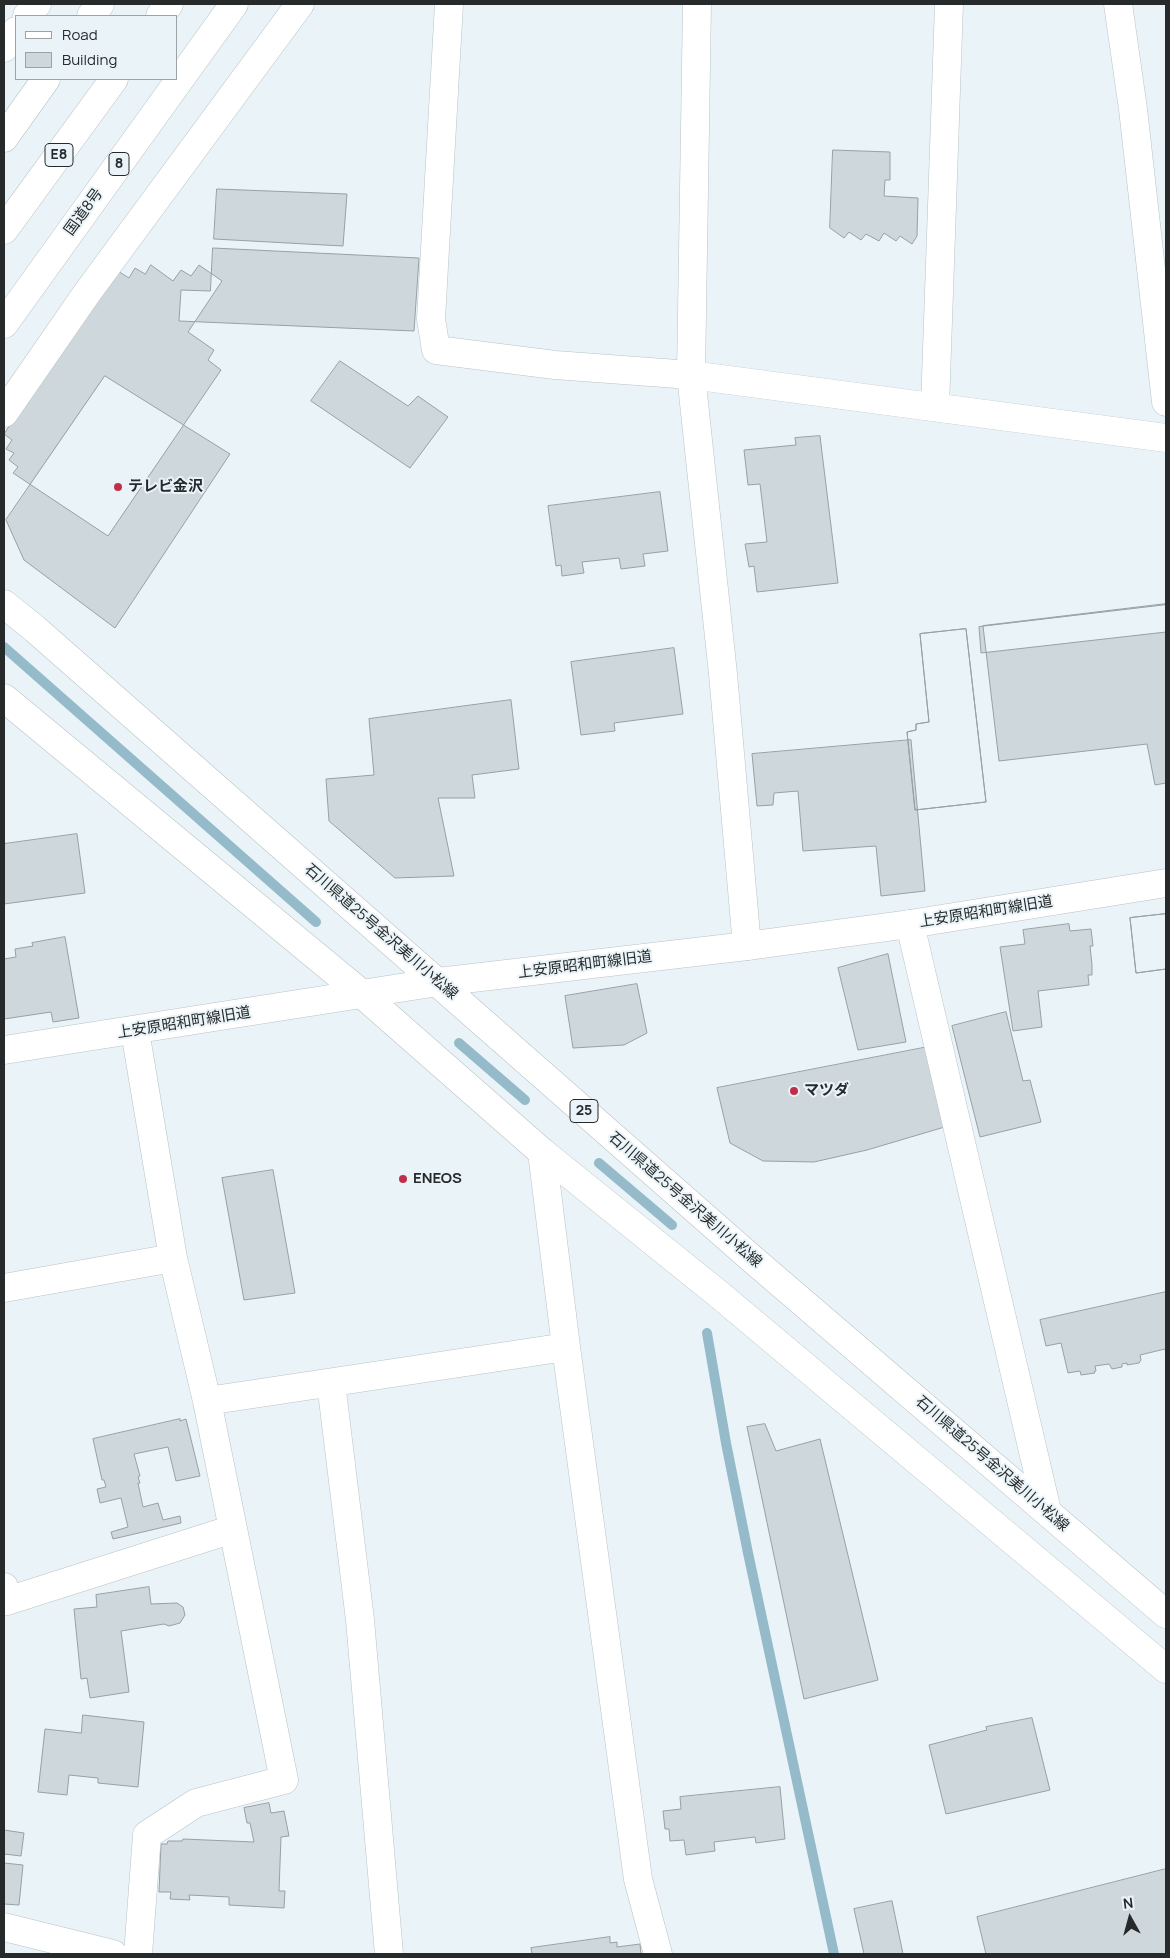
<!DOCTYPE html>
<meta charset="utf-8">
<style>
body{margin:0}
#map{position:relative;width:1170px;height:1958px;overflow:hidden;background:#eaf4f8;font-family:Manrope,sans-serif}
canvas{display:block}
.frame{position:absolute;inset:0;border:5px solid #262a2b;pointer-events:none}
.legend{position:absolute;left:15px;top:15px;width:162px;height:65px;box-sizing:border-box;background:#eaf4f8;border:1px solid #9ca3a6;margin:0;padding:6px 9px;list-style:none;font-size:15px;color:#262a2b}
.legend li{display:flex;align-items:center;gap:10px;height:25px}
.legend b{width:25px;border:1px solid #9ca3a6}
.north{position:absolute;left:1105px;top:1893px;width:50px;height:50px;-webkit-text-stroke:4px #eaf4f8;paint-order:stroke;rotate:353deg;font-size:14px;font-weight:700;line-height:20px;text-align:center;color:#262a2b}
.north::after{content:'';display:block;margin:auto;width:18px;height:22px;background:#262a2b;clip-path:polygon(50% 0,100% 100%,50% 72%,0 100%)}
</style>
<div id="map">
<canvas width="1170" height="1958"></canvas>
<div class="frame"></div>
<ul class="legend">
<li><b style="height:6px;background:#fff"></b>Road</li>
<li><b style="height:14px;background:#ced7db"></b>Building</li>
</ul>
<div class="north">N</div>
</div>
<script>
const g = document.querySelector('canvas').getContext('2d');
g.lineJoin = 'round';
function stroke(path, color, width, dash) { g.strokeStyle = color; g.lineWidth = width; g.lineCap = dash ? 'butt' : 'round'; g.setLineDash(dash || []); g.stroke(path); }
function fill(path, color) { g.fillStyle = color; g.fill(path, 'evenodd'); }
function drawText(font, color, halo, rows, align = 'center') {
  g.font = font + ' Manrope,"Noto Sans JP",sans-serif'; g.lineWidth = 4; g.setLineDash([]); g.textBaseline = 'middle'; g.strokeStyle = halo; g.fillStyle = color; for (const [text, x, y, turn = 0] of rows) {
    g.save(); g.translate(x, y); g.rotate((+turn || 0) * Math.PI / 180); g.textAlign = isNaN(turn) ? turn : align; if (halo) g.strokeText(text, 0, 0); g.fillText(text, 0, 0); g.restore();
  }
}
stroke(new Path2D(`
 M4 647 316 922
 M459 1043 525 1100
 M599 1163 672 1225
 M707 1333 726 1443 748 1553 834 1954`), '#95bbca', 10);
const building = new Path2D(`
 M833 150 890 152V180H885L884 196 918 198 917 236 912 244 900 236 896 241 884 233 879 241 866 234 861 240 849 232 844 238 830 228Z
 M217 189 347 194 343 246 214 239Z
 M213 248 419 258 414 331 179 321 181 290 210 291Z
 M151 265 173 281 181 270 191 276 199 265 222 281 188 332 214 350 208 360 221 370 108 536 13 473 18 467 9 460 14 453 6 449 12 440 4 434 113 268 129 278 135 268 145 274Z
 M340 361 408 406 418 396 448 417 410 468 311 401Z
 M105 376 230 454 115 628 24 560 6 520Z
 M820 436 838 583 757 592 754 566 749 567 745 544 767 542 760 484 748 485 744 450 796 445 795 438Z
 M660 492 668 551 643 554 645 566 621 569 619 558 582 562 584 573 562 576 561 565 556 566 548 506Z
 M1166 604V783L1155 785 1147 744 999 761 983 626Z
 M1166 605V632L981 653 979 627Z
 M966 629 986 802 915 810 907 732 916 730V724L929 722 920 634Z
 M966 629 986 802 915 810 907 732 916 730V724L929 722 920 634Z
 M674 648 683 714 614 723 615 731 581 735 571 662Z
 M511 700 519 769 472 775 475 798H438L454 876 395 878 329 821 326 779 374 775 369 719Z
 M911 740 925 891 881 896 876 846 803 851 798 791 774 793 773 805 757 806 752 754Z
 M77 834 85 893 4 904V844Z
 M1166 914V969L1136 973 1130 918Z
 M1166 914V969L1136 973 1130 918Z
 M1069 924 1070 931 1091 929 1093 946H1090L1092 965V975H1088L1089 985 1038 991 1042 1027 1013 1031 1000 947 1025 944 1023 930Z
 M65 937 79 1018 53 1022 51 1012 4 1019V959L16 957 15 949 33 946 32 943Z
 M888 954 906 1042 858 1050 838 968Z
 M637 984 647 1033 624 1045 573 1048 565 996Z
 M1006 1012 1023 1081 1030 1080 1041 1122 980 1137 952 1026Z
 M928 1047 948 1126 867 1150 814 1162 763 1161 730 1143 717 1088Z
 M273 1170 295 1293 244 1300 222 1178Z
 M1166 1292V1353L1165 1349 1140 1355 1141 1360 1139 1363 1127 1365V1363L1122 1364V1367L1112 1369 1109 1364 1095 1366 1096 1371 1094 1372 1095 1373 1081 1375 1080 1371 1068 1373 1061 1343 1046 1346 1040 1320Z
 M180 1419V1421L186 1419 200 1476 176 1481 168 1447 134 1454 140 1476 138 1477 140 1483H138L143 1507 158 1503 163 1520 180 1516 181 1523 113 1539 111 1532 128 1527 121 1498 100 1503 97 1489 106 1487 104 1480H102L93 1439Z
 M765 1424 776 1451 820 1439 878 1680 804 1699 747 1427Z
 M149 1587 151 1604 177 1603 183 1607 185 1615 180 1623 169 1626 164 1624 121 1631 129 1692 90 1698 87 1678 81 1679 74 1609 97 1607 96 1595Z
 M83 1715 144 1722 138 1787 98 1783V1778L69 1775 67 1795 38 1792 45 1729 81 1733Z
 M1032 1718 1050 1790 946 1814 929 1745 987 1730 986 1727Z
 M780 1787 785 1839 756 1843 755 1837 714 1842 715 1851 686 1855 684 1840 670 1841 669 1829H665L663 1811 681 1809 680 1797Z
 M269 1803 271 1813 284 1811 289 1836 281 1837 279 1891H285L284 1908 229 1905V1897L189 1895 190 1900 170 1899 171 1892H159L161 1844H167L168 1841H182L183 1839 254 1842 250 1823H247L244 1808Z
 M4 1830 24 1833 21 1856 4 1854Z
 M4 1863 23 1865 19 1905 4 1904Z
 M1166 1869V1954H986L977 1917Z
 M892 1901 903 1954H864L854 1909Z
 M610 1937V1943L617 1942V1947L640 1944 641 1954H532L531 1948Z`);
fill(building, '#ced7db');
stroke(building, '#97a0a4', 1);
const street = new Path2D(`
 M449 4 431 319 436 350 555 365 691 375 1166 438
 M697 4 691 375 723 674 747 946
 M1118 4 1133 109 1166 402
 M935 407 949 4
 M910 924 1047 1511
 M135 1031 173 1258
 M542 1152 566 1347 638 1879 658 1954
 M4 1288 173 1258 207 1401 566 1347
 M331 1383 360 1620 389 1954
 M4 1587 7 1601 233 1529
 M4 1927 113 1954
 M138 1954 147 1835 196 1803 284 1780 207 1401`);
const secondary = new Path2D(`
 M4 1050 438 982 747 946 910 924 1166 883`);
const primary = new Path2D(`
 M4 604 35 629 751 1258 1166 1614
 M4 698 362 994 542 1152 716 1292 1166 1669`);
const highway = new Path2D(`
 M27 16 37 4
 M91 16 100 4
 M160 16 169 4
 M4 48 16 31
 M4 138 46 79
 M4 230 114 79
 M4 324 234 4
 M4 413 87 293 300 4`);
stroke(street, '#b9c2c6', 29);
stroke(secondary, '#b9c2c6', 29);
stroke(primary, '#b9c2c6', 29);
stroke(highway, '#b9c2c6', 29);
stroke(street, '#fff', 28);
stroke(secondary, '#fff', 28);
stroke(primary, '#fff', 28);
stroke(highway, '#fff', 28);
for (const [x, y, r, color] of [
 [118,487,5,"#bf2f4b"],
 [794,1091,5,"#bf2f4b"],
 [403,1179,5,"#bf2f4b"]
]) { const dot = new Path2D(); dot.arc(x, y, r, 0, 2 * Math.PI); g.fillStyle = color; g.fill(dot); stroke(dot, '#eaf4f8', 2); }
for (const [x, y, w] of [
 [59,155,28],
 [119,164,20],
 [584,1111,28]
]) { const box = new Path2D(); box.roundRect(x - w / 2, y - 11.5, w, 23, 4); g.fillStyle = '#eaf4f8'; g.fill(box); stroke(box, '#262a2b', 1); }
drawText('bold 14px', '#262a2b', null, [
 ["E8",59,155],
 ["8",119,164],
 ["25",584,1111]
]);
drawText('15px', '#262a2b', '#eaf4f8', [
 ["国道8号",84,212,-54],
 ["上安原昭和町線旧道",986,912,-9],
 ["石川県道25号金沢美川小松線",381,932,41],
 ["上安原昭和町線旧道",585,965,-7],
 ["上安原昭和町線旧道",184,1023,-9],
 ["石川県道25号金沢美川小松線",685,1200,41],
 ["石川県道25号金沢美川小松線",992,1464,41]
]);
drawText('bold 15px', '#262a2b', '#eaf4f8', [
 ["テレビ金沢",128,487],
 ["マツダ",804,1091],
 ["ENEOS",413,1179]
], 'left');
</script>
